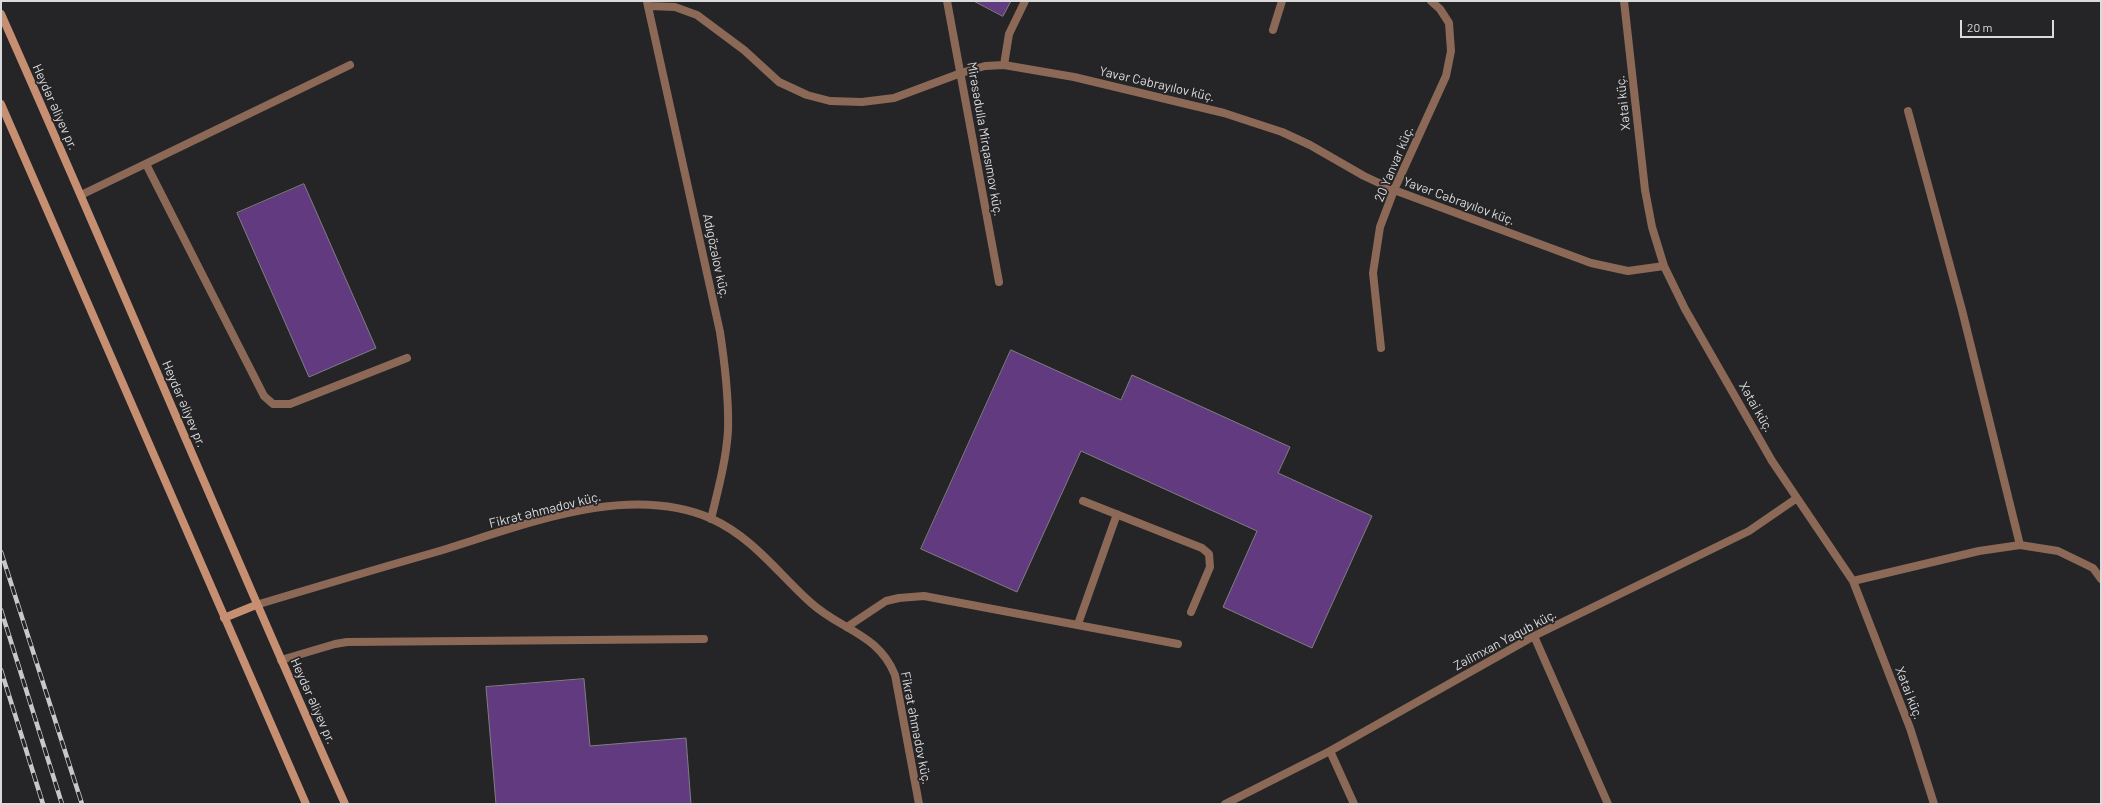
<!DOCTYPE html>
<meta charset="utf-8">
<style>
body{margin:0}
#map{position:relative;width:2102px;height:805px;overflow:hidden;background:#252427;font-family:Barlow,sans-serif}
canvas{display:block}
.frame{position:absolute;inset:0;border:2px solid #dbdbdc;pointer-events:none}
.scale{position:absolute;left:1960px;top:20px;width:94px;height:18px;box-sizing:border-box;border:2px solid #dbdbdc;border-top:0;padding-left:5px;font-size:12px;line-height:14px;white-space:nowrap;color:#dbdbdc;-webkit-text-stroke:3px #252427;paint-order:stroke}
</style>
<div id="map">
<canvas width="2102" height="805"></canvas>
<div class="frame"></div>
<div class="scale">20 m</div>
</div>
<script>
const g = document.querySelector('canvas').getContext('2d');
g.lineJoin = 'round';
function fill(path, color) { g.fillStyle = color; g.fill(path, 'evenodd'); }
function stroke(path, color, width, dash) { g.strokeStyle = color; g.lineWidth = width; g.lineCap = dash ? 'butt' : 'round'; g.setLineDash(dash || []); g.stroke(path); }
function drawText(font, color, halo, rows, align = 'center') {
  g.font = font + ' Barlow,sans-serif'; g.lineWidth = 3.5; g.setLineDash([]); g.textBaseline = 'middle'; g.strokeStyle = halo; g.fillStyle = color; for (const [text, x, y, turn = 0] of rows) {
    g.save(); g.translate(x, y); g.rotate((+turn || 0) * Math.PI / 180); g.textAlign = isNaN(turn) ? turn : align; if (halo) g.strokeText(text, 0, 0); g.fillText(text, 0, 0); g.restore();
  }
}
const building = new Path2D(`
 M974 1H1011L1003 16Z
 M304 184 376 348 309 377 237 213Z
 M1011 350 1121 400 1132 375 1290 447 1278 473 1372 516 1312 648 1223 607 1257 531 1081 451 1017 592 921 549Z
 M584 679 590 746 686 738 691 804H496L486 687Z`);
fill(building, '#623a80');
stroke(building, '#807e81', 1);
stroke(new Path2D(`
 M1004 65 1009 34 1025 1
 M146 164 264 396 273 404H290L407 358
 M81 195 350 65
 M1083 501 1202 548 1209 554 1210 567 1191 612
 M1078 624 1117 514
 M847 627 886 601 899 598 924 596 1178 644
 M281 660 335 644 347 642 704 639`), '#8c6956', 8);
stroke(new Path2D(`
 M947 1 999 282
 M1624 1 1645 190 1652 227 1664 266 1685 309 1772 461 1853 581 1910 728 1934 804
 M647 2 720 332C725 365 729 398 728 431 726 461 718 490 711 519
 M649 6 675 7 697 15 744 50 779 82 807 95 830 101 862 102 894 98 961 73 985 66 1004 65 1074 77 1224 113 1282 132 1310 145 1364 176 1394 190 1591 263 1628 271 1664 266
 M1273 30 1282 1
 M1908 111 1962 310 2020 545
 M1381 348 1373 273 1380 227 1394 190 1446 76 1451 51 1449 23 1440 9 1431 1
 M1853 581 1979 551 2020 545 2058 551 2093 568 2101 579
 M256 605C316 587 376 569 436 552 519 527 627 481 712 519 752 537 778 573 810 602 840 630 878 633 895 675L919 804
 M1534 636 1608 804
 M1330 751 1354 804
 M1225 804 1330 751 1534 636 1749 531 1797 498`), '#8c6956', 8);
stroke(new Path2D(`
 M1 14C118 277 228 542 345 804
 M1 104 306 804
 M224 618 256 605`), '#c78f71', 8);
const rail = new Path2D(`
 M1 552 82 804
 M1 610 62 804
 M1 670 43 804`);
stroke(rail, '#c8c8c9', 4.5);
stroke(rail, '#252427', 3, [9]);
drawText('13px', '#dbdbdc', '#252427', [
 ["Yavər Cəbrayılov küç.",1157,84,13],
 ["Xətai küç.",1623,103,-96],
 ["Heydər Əliyev pr.",55,107,66],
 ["Mirəsədulla Mirqasımov küç.",985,139,80],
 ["20 Yanvar küç.",1394,164,-67],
 ["Yavər Cəbrayılov küç.",1459,201,20],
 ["Adıgözəlov küç.",716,256,78],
 ["Heydər Əliyev pr.",184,404,67],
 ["Xətai küç.",1756,407,60],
 ["Fikrət Əhmədov küç.",545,510,-14],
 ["Zəlimxan Yaqub küç.",1505,640,-28],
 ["Xətai küç.",1909,693,69],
 ["Heydər Əliyev pr.",313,701,66],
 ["Fikrət Əhmədov küç.",916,728,79]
]);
</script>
